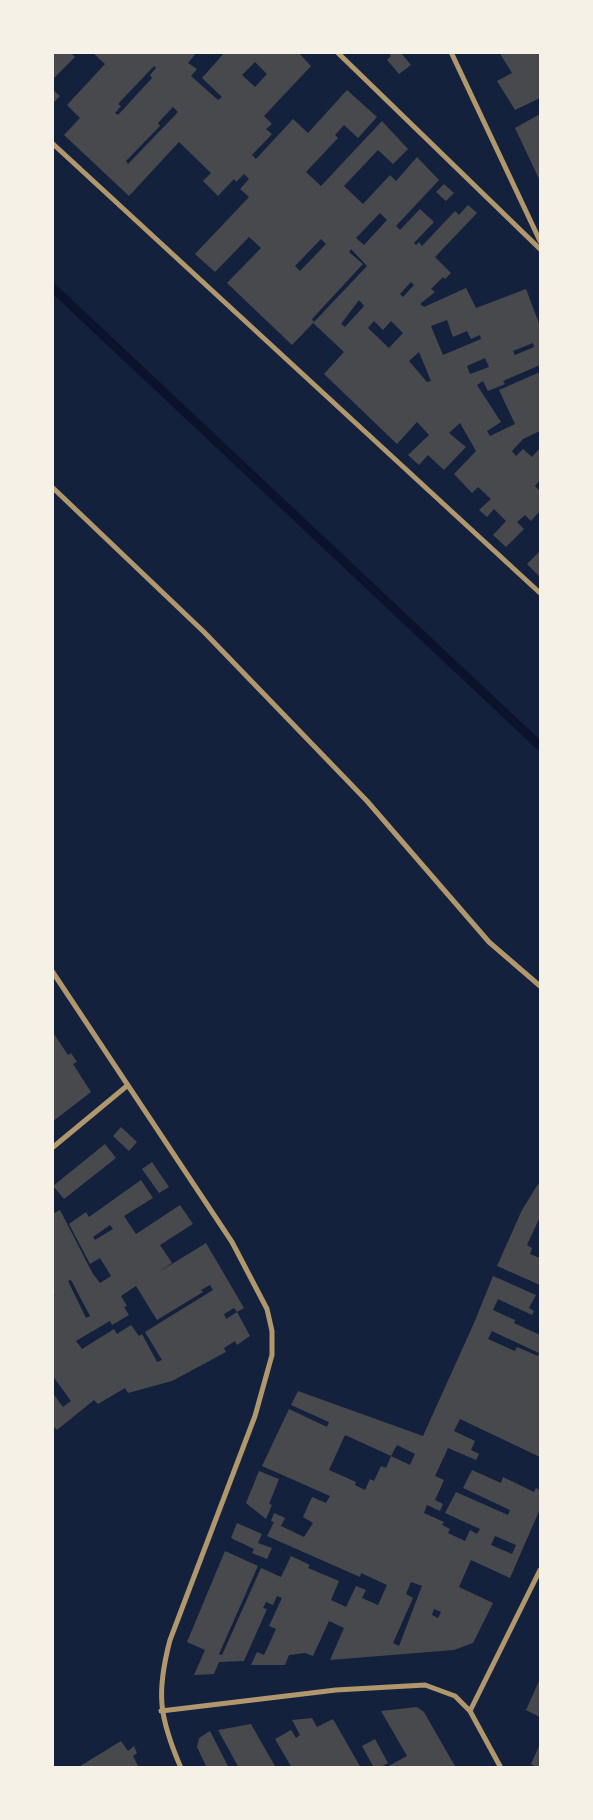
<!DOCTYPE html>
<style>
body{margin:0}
#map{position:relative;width:593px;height:1820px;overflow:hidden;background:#14213d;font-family:Arial,sans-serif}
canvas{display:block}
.frame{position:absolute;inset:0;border:54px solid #f6f1e7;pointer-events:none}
</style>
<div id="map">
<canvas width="593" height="1820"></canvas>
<div class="frame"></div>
</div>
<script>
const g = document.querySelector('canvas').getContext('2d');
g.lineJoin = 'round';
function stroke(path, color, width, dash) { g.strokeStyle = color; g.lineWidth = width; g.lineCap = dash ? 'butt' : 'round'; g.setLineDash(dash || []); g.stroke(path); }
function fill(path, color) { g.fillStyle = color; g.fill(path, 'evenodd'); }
stroke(new Path2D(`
 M52 287 540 746`), '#0b132b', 9);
fill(new Path2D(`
 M52 52H70L75 57 52 80Z
 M92 52H197L188 63 197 69 191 76 218 100 222 97 202 78 225 52H298L311 66 264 116 272 124 266 129 272 134 252 155 256 159 293 119 308 133 347 90 377 117 358 138 344 125 335 135 338 138 306 172 321 186 382 121 408 149 393 164 378 150 344 186 363 204 390 175 396 181 417 157 439 180 396 226 400 230 420 209 434 222 414 243 416 245 419 242 422 246 455 211 459 215 468 205 477 213 435 257 451 273 445 279 443 277 431 289 435 292 420 304 424 307 466 288 476 308 526 289 540 326V365L503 381 505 384 488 391 483 381 477 385 501 422 487 431 490 436 515 424 499 390 540 372V431L523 439 512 451 516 456 523 449 532 457 540 448V480L535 486 540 491V511L531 521 525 515 517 522 524 529 506 547 493 535 506 521 494 509 487 517 479 510 491 499 478 487 472 493 454 474 476 451 460 423 449 433 466 447 444 470 428 455 419 465 408 455 429 435 417 422 397 444 324 374 344 352 313 323 292 345 227 283 261 248 249 237 215 272 195 254 249 197 240 189 249 179 244 174 236 182 234 179 218 196 203 181 211 173 179 142 129 196 64 135 80 118 67 105 105 64ZM255 62 267 74 255 87 242 75ZM154 66 156 68 150 75 152 78 118 115 115 113 121 106 118 104ZM173 107 178 112 128 164 126 161 160 126 158 123ZM380 213 387 220 364 245 356 238ZM321 239 326 244 300 271 295 266ZM351 249 367 266 314 322 312 319 363 264 349 252ZM411 282 414 285 403 297 400 294ZM359 300 364 306 345 327 341 324ZM447 320 453 337 467 331 471 339 480 335 481 339 443 355 431 326ZM374 321 383 330 391 321 403 333 389 348 368 328ZM533 343 534 347 515 355 513 351ZM419 352 431 381 427 382 409 361ZM485 358 489 367 470 374 467 366Z
 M388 52H404L402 54 411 65 399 74 387 60 391 56Z
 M499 52H540V98L515 110 497 81 512 73Z
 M52 89 60 96 52 104Z
 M540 114V181L515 128Z
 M444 184 454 193 446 201 436 192Z
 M540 551V577L527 564Z
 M52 1031 68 1055 71 1053 77 1062 73 1064 91 1092 52 1122Z
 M121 1127 137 1142 129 1151 113 1136Z
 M105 1144 116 1158 64 1199 53 1186Z
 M152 1162 169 1187 159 1193 142 1169Z
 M141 1180 153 1198 124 1216 136 1234 180 1205 193 1224 160 1245 172 1263 159 1272 206 1243 244 1308 237 1312 234 1308 224 1314 226 1319 237 1312 250 1336 237 1345 235 1341 224 1348 226 1352 172 1381 128 1393 125 1388 98 1404 94 1400 57 1430 52 1425V1392L63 1407 71 1401 52 1375V1298L55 1296 52 1292V1214L60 1210 93 1274 100 1283 111 1276 100 1258 90 1264 69 1224 86 1212 89 1217ZM110 1225 113 1229 95 1240 93 1237ZM71 1280 90 1316 86 1318 68 1281ZM210 1285 213 1290 145 1332 162 1360 157 1362 142 1334 139 1336 131 1325 117 1334 114 1329 82 1349 76 1341 110 1321 112 1325 129 1315 124 1307 127 1306 121 1296 136 1286 157 1320 203 1292 201 1290Z
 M538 1184 540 1185V1217L527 1245 532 1248 530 1254 540 1258V1285L497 1266 522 1210Z
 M493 1276 536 1295 529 1308 534 1311 532 1315 498 1299 493 1310 515 1320 514 1323 540 1335V1457L460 1419 454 1431 475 1441 471 1450 479 1454 476 1460 448 1448 435 1476 444 1480 435 1500 443 1504 440 1511 427 1505 424 1513 444 1522 442 1525 450 1529 448 1533 465 1541 470 1530 477 1534 480 1529 445 1513 456 1492 508 1515 510 1510 463 1488 472 1470 501 1483 503 1477 534 1492 536 1488 540 1490V1509L510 1578 471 1560 459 1587 493 1603 473 1643 454 1650 330 1660 344 1628 329 1621 313 1656 305 1653 289 1655 285 1665H251L257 1652 264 1655 276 1629 269 1626 282 1598 277 1596 273 1605 266 1602 263 1608 267 1609 244 1661 219 1662 214 1674 194 1675 205 1650 187 1642 225 1551 258 1566 219 1654 222 1655 261 1568 281 1577 291 1556 310 1565 308 1568 339 1581 331 1600 346 1607 356 1586 366 1590 362 1598 378 1605 387 1585 361 1573 360 1577 267 1536 274 1522 271 1521 274 1513 285 1518 281 1526 304 1537 313 1523 303 1517 312 1497 326 1503 330 1496 262 1466 289 1409 327 1427 329 1422 291 1405 298 1391 423 1436 474 1323ZM492 1331 496 1333 539 1353 538 1356 517 1347 515 1351 488 1339ZM345 1435 391 1456 397 1445 415 1454 410 1465 391 1456 386 1468 381 1466 374 1481 370 1479 365 1490 355 1485 356 1482 329 1470ZM495 1536 516 1545 512 1554 491 1545ZM411 1582 422 1586 399 1646 393 1643 413 1598 406 1594ZM434 1609 441 1612 438 1618 432 1615Z
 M259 1471 279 1479 269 1504 272 1505 266 1519 246 1503Z
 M237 1523 262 1534 258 1543 272 1548 267 1559 252 1553 254 1549 231 1538Z
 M540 1679V1717L526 1710Z
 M417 1707 424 1712 456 1768H385L407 1756 381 1711Z
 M312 1718 317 1727 333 1719 361 1768H292L275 1739 291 1730 296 1738 300 1735 292 1720Z
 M251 1724 276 1768H239L218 1730Z
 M210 1731 229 1768H207L197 1747 199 1738Z
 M375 1739 388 1763 379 1768H374L362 1746Z
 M121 1741 128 1751 134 1746 137 1753 133 1756 139 1768H77Z
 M540 1744V1768H538L531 1764Z`), '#48494c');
stroke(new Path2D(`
 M337 52 540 249
 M451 52 540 241
 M52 143 540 593
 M52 487 204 632 367 801 489 942 540 986
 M52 971 232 1242 267 1309 272 1331V1355L255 1416 170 1640C156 1693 159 1717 181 1768
 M52 1148 128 1085
 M161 1711 336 1690 425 1685 455 1696 470 1711 501 1768
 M470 1711 540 1570`), '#b1986c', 5);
</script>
